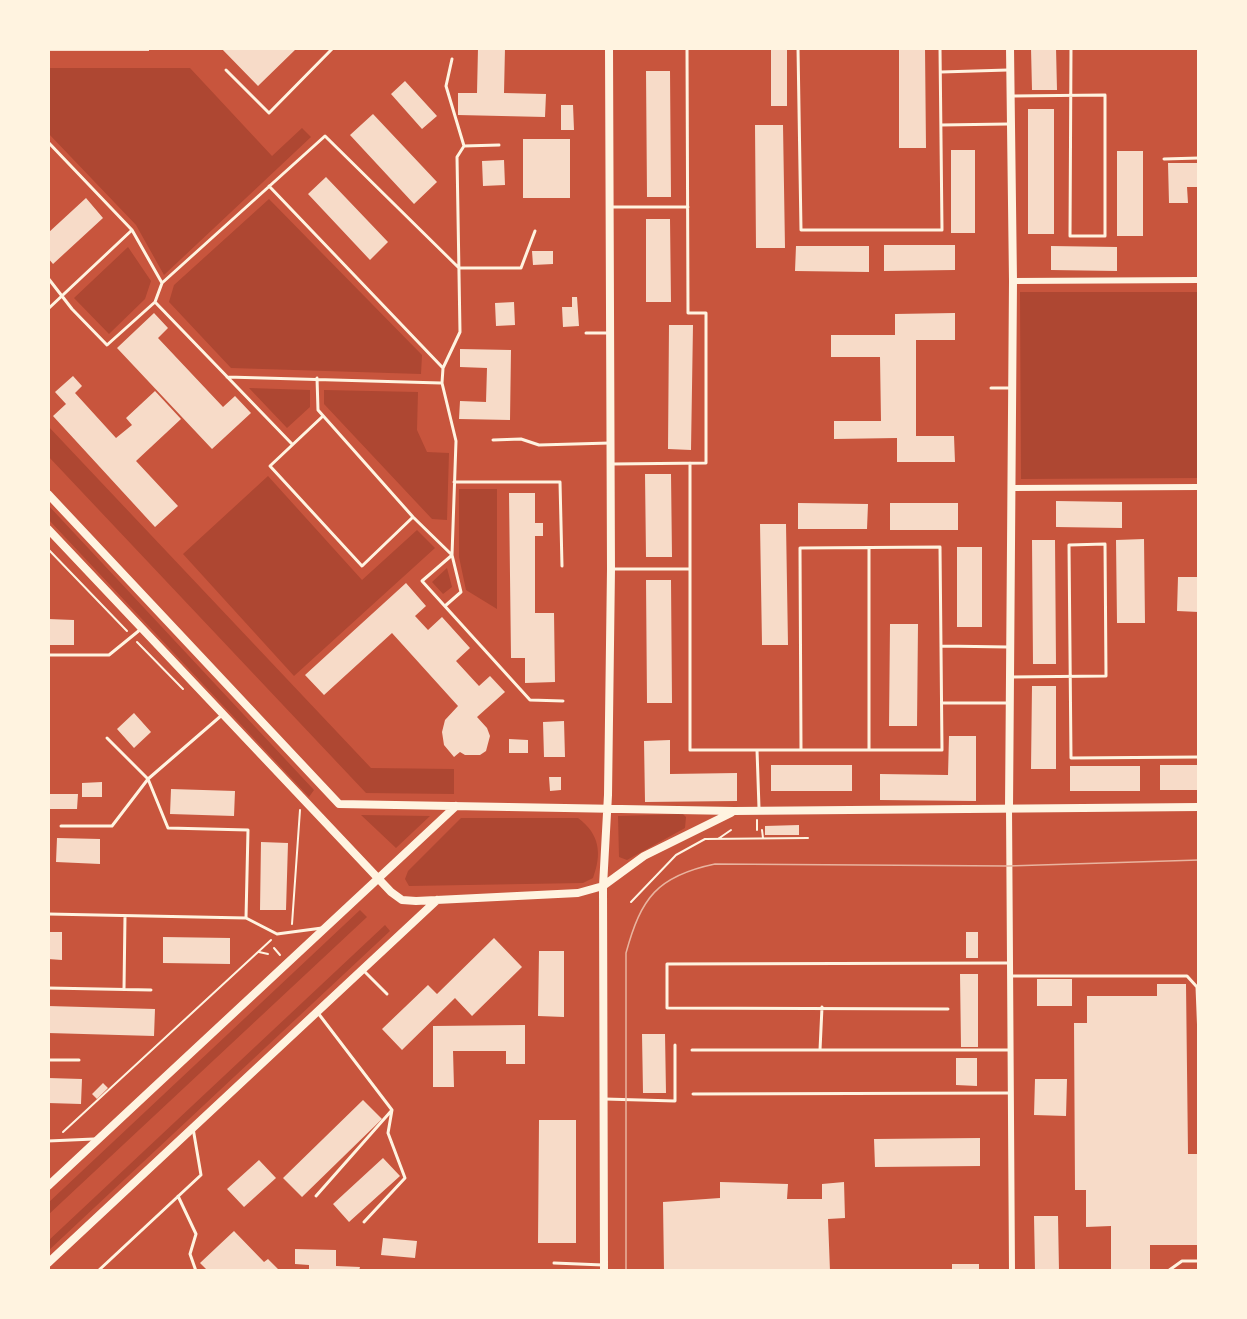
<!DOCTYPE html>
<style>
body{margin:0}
#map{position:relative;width:1247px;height:1319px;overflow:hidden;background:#c8553d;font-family:"Open Sans",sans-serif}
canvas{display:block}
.frame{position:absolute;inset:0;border:50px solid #fff3e0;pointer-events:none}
</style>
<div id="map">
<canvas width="1247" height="1319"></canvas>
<div class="frame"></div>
</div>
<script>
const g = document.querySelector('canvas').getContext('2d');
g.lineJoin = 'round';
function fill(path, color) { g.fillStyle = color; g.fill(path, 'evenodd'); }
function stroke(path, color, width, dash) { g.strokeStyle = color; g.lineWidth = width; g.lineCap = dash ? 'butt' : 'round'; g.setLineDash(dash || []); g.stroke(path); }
fill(new Path2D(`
 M48 68H190L272 156 302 128 311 137 164 275 136 225 48 133Z
 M269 199 422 355 421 374 231 368 169 302 174 285Z
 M128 247 151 281 145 299 109 334 74 298Z
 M1020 292H1199V478L1021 479Z
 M249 388 310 390V407L287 428Z
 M324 390 418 392 417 430 427 452 449 453 447 520 432 519 324 404Z
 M48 426 371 768 454 769V794L366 793 48 456Z
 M268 476 362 580 417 530 435 548 294 676 183 554Z
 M459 489H497V609L466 590 459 557Z
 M48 505 314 790 309 797 48 519Z
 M447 568 452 587 443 594 432 582Z
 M683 814 686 817 685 828 627 860 619 857 618 816Z
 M361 815 430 816 396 848Z
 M461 818H578C600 834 602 854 593 878L583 883 409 886 405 879 408 871Z
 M360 910 367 917 48 1215V1203Z
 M385 925 390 931 48 1251V1241Z`), '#ae4732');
fill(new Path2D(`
 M48 48H149V51H48Z
 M221 48H297L258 86Z
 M478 48H505L504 93 546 94 545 117 458 115V93H477Z
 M771 48H787V106H771Z
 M899 48H925L926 148H899Z
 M1031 48H1056L1057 90H1032Z
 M646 71H670L671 197H647Z
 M405 81 437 116 422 129 391 94Z
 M561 105H573L574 130H561Z
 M1028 109H1054V234H1028Z
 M373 114 437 182 414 204 350 135Z
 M755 125H783L785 248H756Z
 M523 139H570V198H523Z
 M951 150H975V233H951Z
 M1117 151H1143V236H1117Z
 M504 160 505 185 483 186 482 161Z
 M1168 163H1199V187H1187L1188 203H1169Z
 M326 177 388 242 370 260 308 194Z
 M86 198 103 218 53 264 48 258V233Z
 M646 219H670L671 302H646Z
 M884 245H955V270L884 271Z
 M796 246H869V272L795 271Z
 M1051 246 1117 247V271L1051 270Z
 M532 251H553V264L533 265Z
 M572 297H577L579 326 563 327 562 307H572Z
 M514 302 515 325 496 326 495 303Z
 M154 313 168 328 158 338 223 407 235 396 251 413 212 449 117 348Z
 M955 313V340H916V436H954L955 462H897V438L834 439V421H881L880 357H831V335H895V314Z
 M669 325H693L691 450 668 449Z
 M460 349 511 350 510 420 459 419 460 401 486 402 487 368 460 367Z
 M73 376 82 386 75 393 116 438 132 425 126 418 155 391 181 419 136 461 178 506 155 527 53 416 66 404 55 392Z
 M645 474H671L672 557H646Z
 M509 493H535V523H543V536H535V613H554L555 682 525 683V658H511Z
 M1056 501 1122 502V528L1056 527Z
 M798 503 868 504 867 529H798Z
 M890 503H958V530H890Z
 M760 524H786L788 645H762Z
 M1144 539 1145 623H1117L1116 540Z
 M1032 540H1055L1056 664H1033Z
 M957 547H982V627H957Z
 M1178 577H1199V612L1177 611Z
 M646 580H671L672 703H647Z
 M406 583 426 606 415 616 428 630 442 617 470 648 456 661 479 686 490 676 505 692 477 717 487 728 490 736 486 751 480 755H465L460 752 454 757 444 745 442 732 445 720 458 706 392 633 324 695 305 675Z
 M48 619 74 620V645H48Z
 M890 624H918L917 726H889Z
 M1032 686H1056V769H1031Z
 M134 713 151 732 134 748 117 729Z
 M564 721 565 757H544L543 722Z
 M949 736H976V801L880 800V774L948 775Z
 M509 739 528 740V753H509Z
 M670 740V774L737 773V801L645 802 644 741Z
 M771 765H852V791H771Z
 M1160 765H1199V790H1160Z
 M1070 766H1140V791H1070Z
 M549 777H561V790L550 791Z
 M102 782V797H82V783Z
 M171 789 235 791 234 816 170 814Z
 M48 794H78L77 809H48Z
 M799 825V835H765V826Z
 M57 838 100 839V864L56 862Z
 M261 842 288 843 286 910H260Z
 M48 932H62V960L48 959Z
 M966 932H978V958H966Z
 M163 937 230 938V964L163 963Z
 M494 938 522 967 472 1016 455 998 402 1050 382 1029 428 985 437 994Z
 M539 951H564V1017L538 1016Z
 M960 974H978V1047H961Z
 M1037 979H1072V1006H1037Z
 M1157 984H1186L1188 1154H1199V1245H1150V1271H1111V1226L1086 1227V1190H1075L1074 1023H1087V996H1157Z
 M48 1006 155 1009 154 1036 48 1033Z
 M525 1025V1064H506V1051H453L454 1087H433V1026Z
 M642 1034H665L666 1093H643Z
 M956 1058H977V1086L956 1085Z
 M48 1078 82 1079 81 1104 48 1103Z
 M1035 1079H1067L1066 1116 1034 1115Z
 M103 1083 108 1088 97 1099 92 1094Z
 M363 1100 382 1119 302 1197 283 1178Z
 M539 1120H576V1243H538Z
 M980 1138V1166L875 1167 874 1139Z
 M383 1158 400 1176 349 1222 333 1204Z
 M259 1160 276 1178 244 1207 227 1189Z
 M720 1182 788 1184 787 1199H822V1184L844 1182 845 1218 828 1219 830 1271H664L663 1202 720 1198Z
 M1034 1216H1058L1059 1271H1035Z
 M234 1231 264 1262 268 1259 280 1271H208L200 1263Z
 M383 1238 417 1241 415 1258 381 1255Z
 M295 1249 336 1250V1266L360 1267 359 1271H309V1265L295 1264Z
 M952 1264H979V1271H952Z`), '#f7dbc8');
stroke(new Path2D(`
 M48 549 127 631
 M137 642 183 689
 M757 820V830
 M762 830 763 838
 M718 839 731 830
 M631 902 676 855 705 839 808 838
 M292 924 300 810
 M274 948 280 955
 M259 952 268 954
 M63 1132 271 940`), '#fff3e0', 2);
stroke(new Path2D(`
 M798 48 801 230H942L940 48
 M452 59 446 86 464 146
 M226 70 269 113 333 48
 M941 72 1008 70
 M1013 96 1105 95V236H1070L1071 48
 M941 125 1008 124
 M48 142 132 230 162 283
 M1164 159 1199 158
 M269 186 442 367
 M612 207H688
 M48 278 72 309 107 345 155 302 162 283 325 136 459 268H521L535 231
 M155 302 292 444
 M48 309 132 230
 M586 333H610
 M227 377 441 383
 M317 378 318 410 413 517 452 555
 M991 388H1011
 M323 416 270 466 362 566 413 517
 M493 440 521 439 539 445 610 443
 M690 463V750C774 750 858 750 942 750L940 547 800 548 801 750
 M613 464 706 463V313H688L687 48
 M454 482H560L562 566
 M869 548V750
 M451 556 422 581 530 700 563 701
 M613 569H690
 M445 606 461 592 452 555 456 441 442 383 443 368 460 332 457 157 464 146 499 145
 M942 646 1008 647
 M48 655H109L141 629
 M1011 677 1106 676 1105 544 1069 545 1071 758 1199 757
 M942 703H1009
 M222 715 148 779 168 828 248 830 246 918 277 934 322 928
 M757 750 759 808
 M61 826H112L148 779 107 738
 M48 914 246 918
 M363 970 387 994
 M1011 976H1187L1197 987 1199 1037
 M48 988 151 990
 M124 989 125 916
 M948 1009 667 1008V964L1008 963
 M318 1013 392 1110
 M692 1050H1009
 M820 1050 822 1007
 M48 1060H79
 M693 1094 1010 1093
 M605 1099 675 1101V1045
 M48 1141 94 1139
 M178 1196 196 1234 190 1254 196 1271
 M316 1196 392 1110 388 1133 405 1178 364 1222
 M554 1263 603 1265
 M98 1271 201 1175 193 1128
 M1168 1271 1182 1261H1199`), '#fff3e0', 3);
stroke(new Path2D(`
 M1013 281 1199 280
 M1012 488 1199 487
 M1009 808 1012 1271`), '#fff3e0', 6);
stroke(new Path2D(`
 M48 494 339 804 734 811 1199 807
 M48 529 391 892 402 900 416 901 578 893 603 886 644 856 731 813
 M1009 808 1013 281 1010 48
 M48 1186 456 806
 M48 1263 437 900
 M604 1271 603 886 608 795 611 569 609 48`), '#fff3e0', 8);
stroke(new Path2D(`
 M626 1271V953C641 898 657 876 715 864L1008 866 1199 860`), '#e9b49f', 1.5);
</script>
